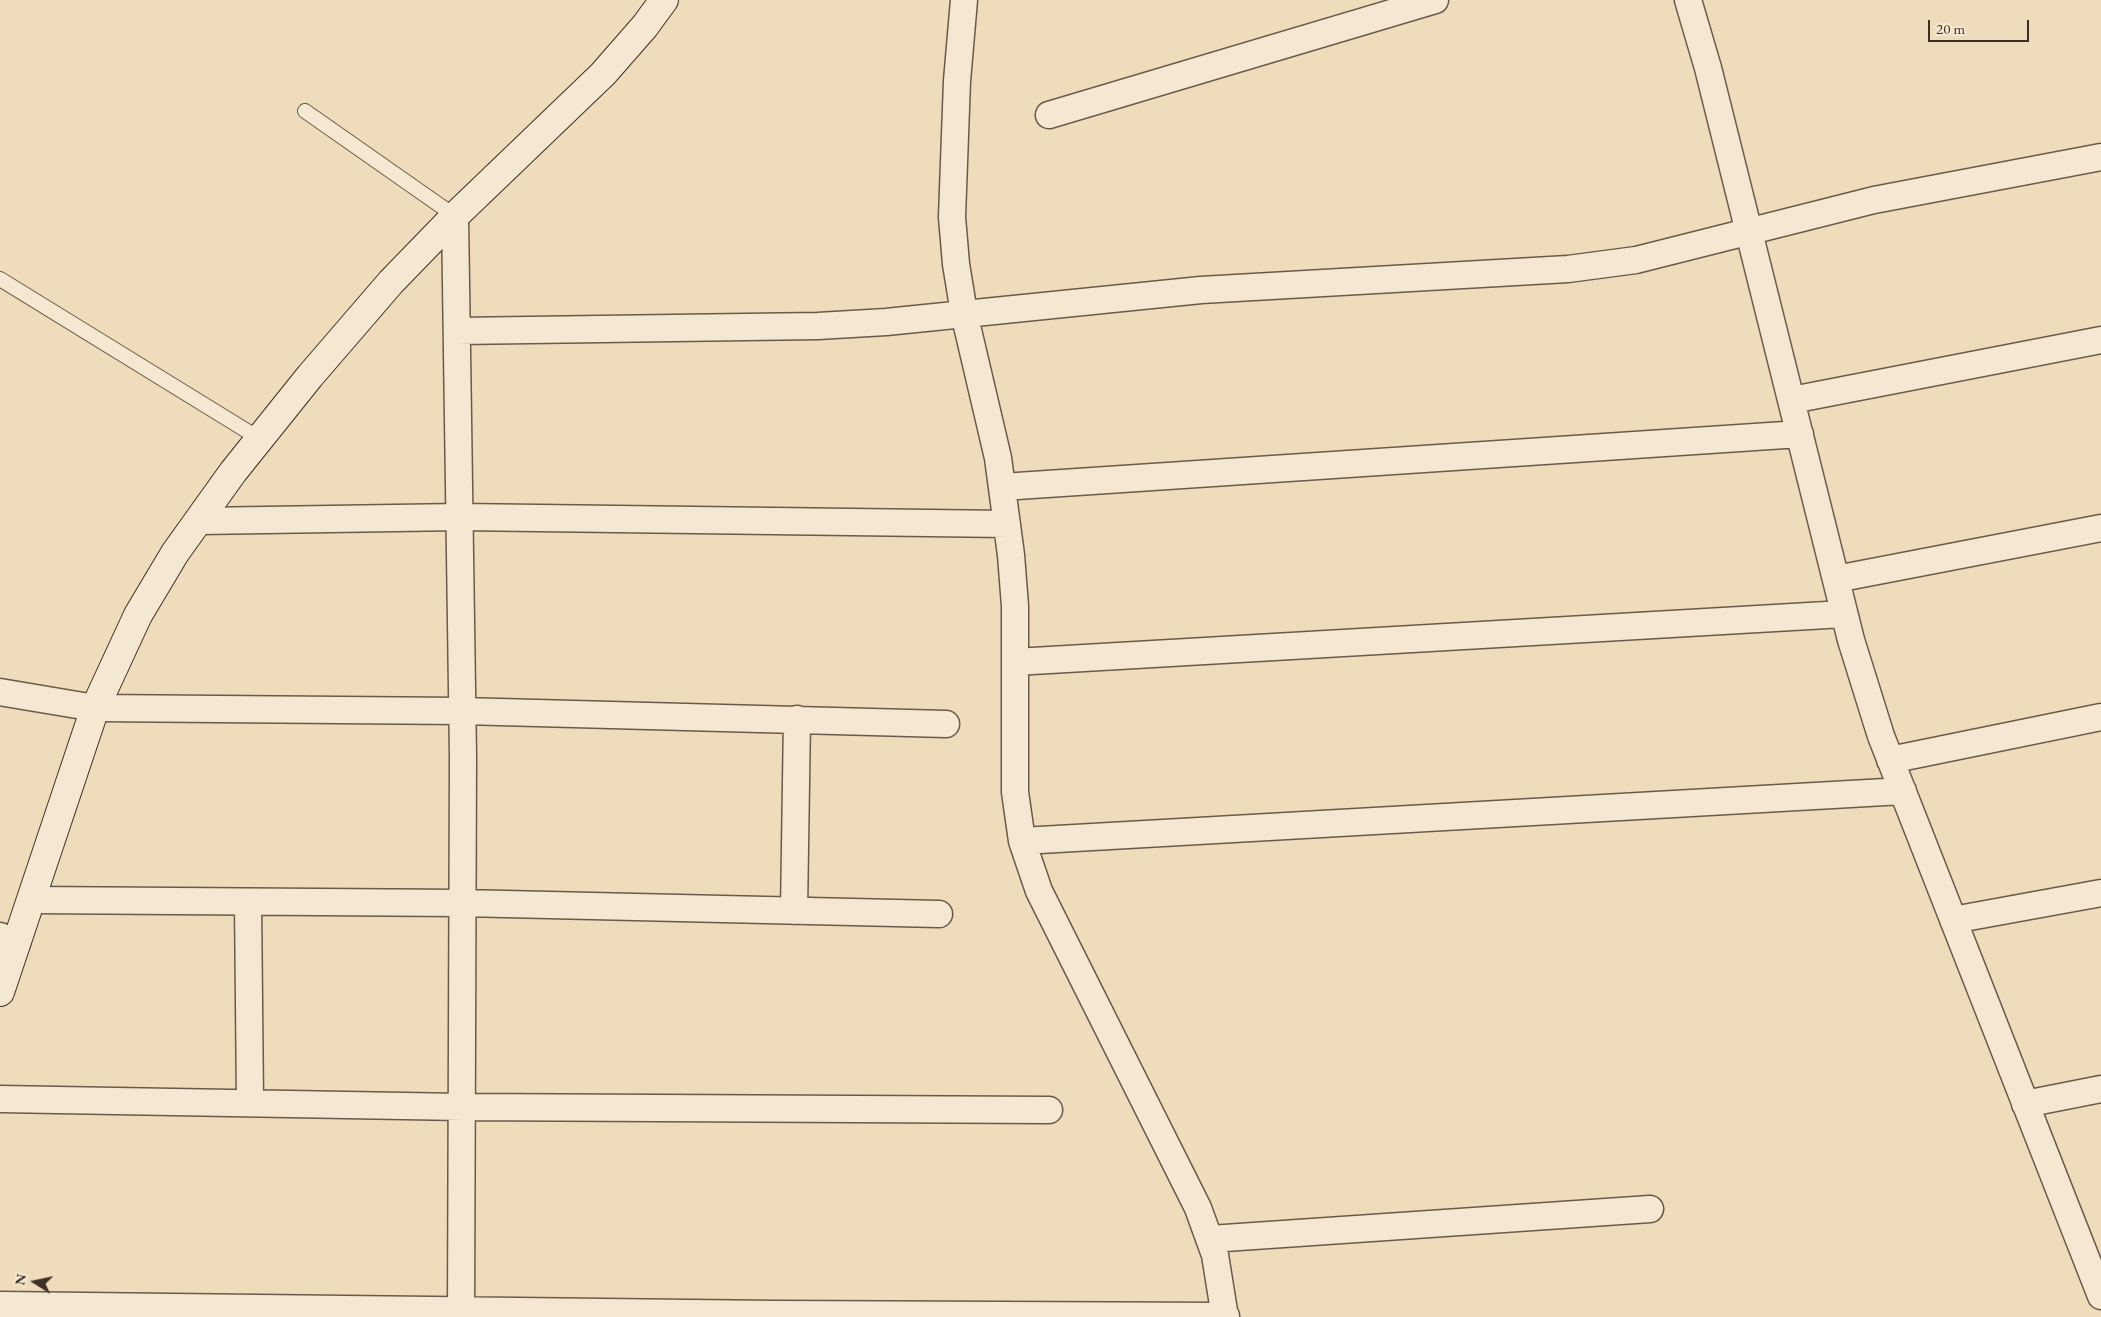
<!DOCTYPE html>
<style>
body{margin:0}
#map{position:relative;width:2101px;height:1317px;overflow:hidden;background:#efdcba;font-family:"EB Garamond",serif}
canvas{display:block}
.north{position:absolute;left:10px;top:1257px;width:50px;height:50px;-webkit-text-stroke:4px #f5e8d2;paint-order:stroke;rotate:280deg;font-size:14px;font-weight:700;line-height:20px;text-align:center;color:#3e2e26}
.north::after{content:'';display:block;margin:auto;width:18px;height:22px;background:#3e2e26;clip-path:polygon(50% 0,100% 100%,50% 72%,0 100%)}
.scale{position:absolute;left:1928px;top:20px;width:101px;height:22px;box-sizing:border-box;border:2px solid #3e2e26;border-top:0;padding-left:6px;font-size:15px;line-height:18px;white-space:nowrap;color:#3e2e26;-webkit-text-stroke:4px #f5e8d2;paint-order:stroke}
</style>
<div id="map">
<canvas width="2101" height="1317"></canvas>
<div class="north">N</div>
<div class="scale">20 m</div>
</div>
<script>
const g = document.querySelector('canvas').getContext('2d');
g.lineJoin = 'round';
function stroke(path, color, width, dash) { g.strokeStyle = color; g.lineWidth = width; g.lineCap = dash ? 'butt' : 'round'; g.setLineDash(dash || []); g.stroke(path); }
const lane = new Path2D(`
 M305 111 455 216
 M0 279 260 439`);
const street = new Path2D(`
 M964 0 957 81 952 217 956 264 964 313 998 458 1011 555 1015 606V792L1022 841 1039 891 1198 1208 1215 1255 1225 1317
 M1688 0 1708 68 1851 640 1881 736 2101 1296
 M1049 115 1435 0
 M455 216 463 757 461 1317
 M457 331 818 326 886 322 1201 290 1568 269 1636 260 1874 200 2101 157
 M1792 400 2101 340
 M1002 487 1800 434
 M200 521 460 517 1007 524
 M1836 579 2101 528
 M1015 662 1844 614
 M0 692 95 708 462 711 946 724
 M1890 760 2101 717
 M1022 841 1903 791
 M31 900 462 903 939 914
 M248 902 250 1103
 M794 911 797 719
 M1953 920 2101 893
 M0 936 17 943
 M0 1099 462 1107 1049 1110
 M2025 1104 2101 1089
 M1210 1239 1650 1209
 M0 1305 776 1314 1226 1316`);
const secondary = new Path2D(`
 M0 992 95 708 138 615 175 553 233 472 310 376 391 282 455 216 603 74 645 26 664 0`);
stroke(lane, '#6a5a4b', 16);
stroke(street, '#6a5a4b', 29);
stroke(secondary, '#3e2e26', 30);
stroke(lane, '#f5e8d2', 14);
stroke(street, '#f5e8d2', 26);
stroke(secondary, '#f5e8d2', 28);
</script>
